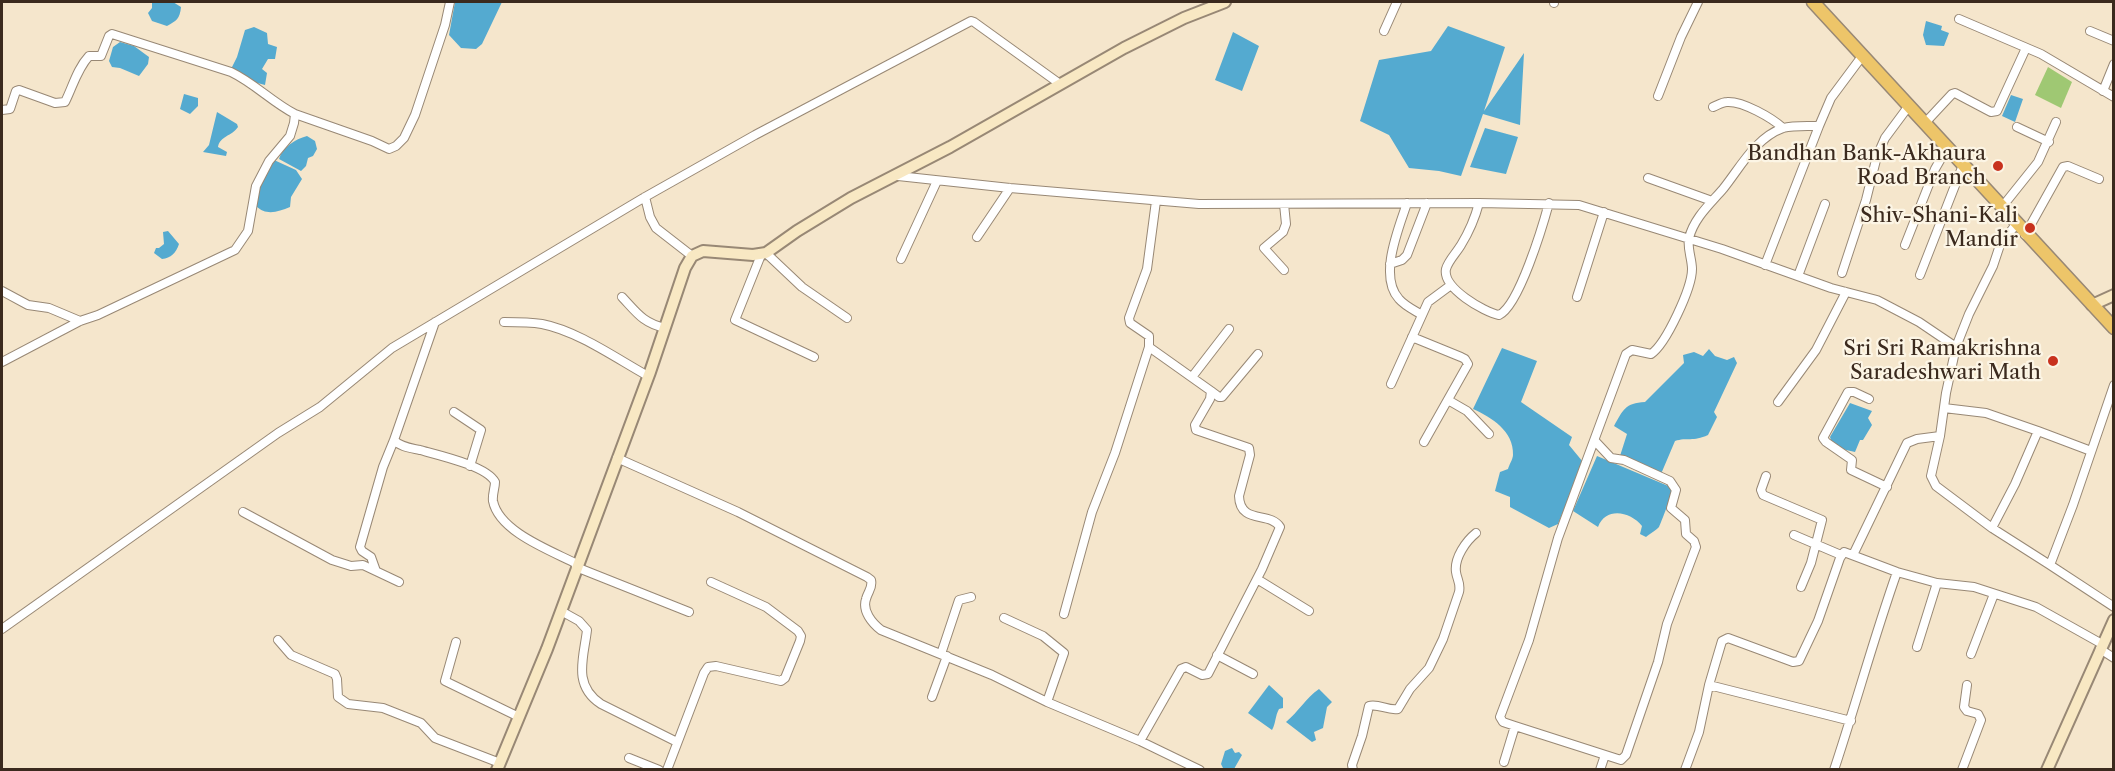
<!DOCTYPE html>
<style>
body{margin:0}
#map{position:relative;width:2115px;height:771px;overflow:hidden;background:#f5e6cc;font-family:"Libre Caslon Text",serif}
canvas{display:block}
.frame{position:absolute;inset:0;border:3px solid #3b2a1e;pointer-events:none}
</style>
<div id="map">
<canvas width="2115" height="771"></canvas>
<div class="frame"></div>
</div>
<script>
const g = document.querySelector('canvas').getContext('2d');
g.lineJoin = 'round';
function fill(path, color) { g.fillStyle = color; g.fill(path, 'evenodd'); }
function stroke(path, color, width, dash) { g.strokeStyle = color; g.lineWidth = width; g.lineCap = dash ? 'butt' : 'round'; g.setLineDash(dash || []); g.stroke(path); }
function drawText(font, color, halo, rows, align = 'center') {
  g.font = font + ' "Libre Caslon Text",serif'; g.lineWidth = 4.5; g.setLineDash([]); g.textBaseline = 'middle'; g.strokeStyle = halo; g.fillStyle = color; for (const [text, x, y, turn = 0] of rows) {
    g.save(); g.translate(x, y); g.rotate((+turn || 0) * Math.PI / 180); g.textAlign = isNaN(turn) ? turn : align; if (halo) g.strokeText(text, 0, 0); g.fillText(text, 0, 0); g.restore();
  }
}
fill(new Path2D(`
 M2048 67 2072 82 2061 108 2035 95Z`), '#9fc873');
fill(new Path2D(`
 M152 2H173L181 7C180 19 176 21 167 26L152 21 148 13 152 8Z
 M455 2H502L482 44 476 49 461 48 449 35Z
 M1926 21 1942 26 1941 30 1949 33 1944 46 1926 45 1923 35Z
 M1448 26 1505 47 1484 111 1524 53 1520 125 1483 114 1461 176 1439 171 1409 168 1389 135 1360 121 1379 60 1431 51Z
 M254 27 267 33 268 44 277 47 275 59H268L262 69 267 73 265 85 246 80 231 69 237 57 245 30Z
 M1233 32 1259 46 1242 91 1215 80Z
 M120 42 134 46 149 57 148 64 139 76 120 68 112 67 109 61 113 47Z
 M184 94 198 98V106L190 114 180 109Z
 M2011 95 2023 99 2015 122 2002 116Z
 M217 112 237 124 238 127C232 136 220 136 218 147L227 152 226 156 203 152 209 145Z
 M1485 128 1518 137 1506 174 1470 167Z
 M307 136 315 141 317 149 313 156 308 158 306 166 301 171 279 159C282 148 295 139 307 136Z
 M274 160 296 170 302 179 291 197 290 207C278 212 266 216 256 206L258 190Z
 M168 231 179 244C176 253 171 258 162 259L154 253 156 248H159L164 244 163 232Z
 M1502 348 1537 361 1521 402 1572 437 1569 445 1583 462 1558 524 1549 528 1510 507V497L1495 491 1500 472 1508 469C1509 465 1513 459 1513 455 1514 431 1491 417 1473 409Z
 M1709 349 1715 356 1727 360 1734 357 1737 363 1714 412 1717 417 1708 435C1693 442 1687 437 1675 441L1661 474 1620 456 1627 434 1614 426C1623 410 1625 403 1645 402L1684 363 1683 355 1694 352 1703 356Z
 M1850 403 1872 411 1868 418 1872 425 1863 440H1860L1855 452 1833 447 1830 437Z
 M1597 456 1673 488C1672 494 1661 523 1659 527 1656 530 1650 534 1646 537L1640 534 1642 526C1631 512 1606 506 1598 527L1573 511Z
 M1269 685 1283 698V708L1279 709C1275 716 1276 723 1272 730L1248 713Z
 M1319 689 1332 702 1327 707 1323 728 1314 732 1316 740 1312 742 1286 722C1298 712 1306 698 1319 689Z
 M1232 748 1235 753 1239 752 1242 755 1234 769 1223 768 1221 764 1225 751Z`), '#54aad0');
const street = new Path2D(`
 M1554 3V2
 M1959 19 2041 54 2114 97
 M1384 31 1397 2
 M2090 31 2114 41
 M2103 91 2114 64
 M1658 96 1681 37 1698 2
 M1713 107C1718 105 1722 102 1727 102 1743 101 1772 118 1783 128
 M2 110 10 109 16 91 19 90 55 103 65 102C73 86 77 69 89 56H101L109 36 112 34 231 72C254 83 272 102 295 114
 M1924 124 1952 94 1955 93 1991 112 1997 111 2026 48
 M2017 127 2049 142
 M898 176 1010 188 1199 204 1479 203 1579 205 1722 249 1831 288 1877 300 1919 322 1956 347
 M1648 178 1712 201
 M645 197 650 217 656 228 692 256
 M1407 203C1399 228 1378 276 1399 299 1405 306 1414 310 1422 315
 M1479 203C1475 218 1469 232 1461 245 1457 252 1448 261 1446 269 1442 288 1484 312 1499 315 1519 306 1543 225 1549 203
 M2002 207 2038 162 2056 122
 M2025 235 2063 167 2068 166 2099 179
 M977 237 1010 188
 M1905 245 1935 169 1947 148
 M766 253 802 287 847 318
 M761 255 735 320 814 357
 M901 259 937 181
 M1390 264 1402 260 1407 255 1427 203
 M1765 265 1819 126
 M1284 270 1264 248 1283 232 1286 224 1284 204
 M1842 273 1866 200 1877 156 1885 138 1908 107
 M1920 275 1963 165
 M1798 276 1825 204
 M2 291 28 305 49 308 80 321
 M622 297C637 313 643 323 665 328
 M1577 297 1604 212
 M435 322 394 440C400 447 411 448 420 450 438 455 487 466 495 482 495 488 492 495 493 501 499 532 552 551 577 564
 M504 322C517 322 530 322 542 324 578 331 617 359 648 376
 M1412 337 1461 357 1465 359 1468 364 1424 442
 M2 362 80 321 98 315 235 250 248 231 256 186 269 161 290 136 294 123 295 114 372 141 389 149 396 146 404 138 415 115 445 25 450 2
 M1192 377 1229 329
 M1391 384 1428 302 1451 285
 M2114 385 2073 505 2050 565 2114 607
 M1211 391 1219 397H1222L1258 354
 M1869 399 1854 392H1848L1823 438 1826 442 1852 460 1851 470 1887 487
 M1448 400 1467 411 1489 434
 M1778 402 1816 350 1846 292
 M1944 408 1986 413 2038 431
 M454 412 481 430 470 466
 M1595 441 1611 458 1624 460 1670 481 1676 490 1671 508 1685 520 1686 534 1694 541 1696 547 1667 624 1658 662 1626 755 1621 760 1515 726 1503 722 1500 717 1529 640 1558 538 1626 354 1632 350 1651 354C1666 344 1692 288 1692 269 1692 259 1687 248 1689 238 1694 218 1710 204 1723 189 1740 168 1755 138 1783 128 1794 125 1808 126 1819 126L1831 98 1863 55
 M617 458 738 512 867 577 871 580C873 588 868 591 866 599 862 611 872 623 881 630L992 675 1047 702 1140 741 1200 770
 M1766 476 1761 490 1763 495 1822 520 1811 563 1801 587
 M243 512 332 560 351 566 363 565 399 582
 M1992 528 1936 486 1931 476 1940 436 1946 393 1956 347 1969 314 1993 266 2000 245 2017 223
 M1794 535 1841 555
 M1853 555 1907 443 1917 439 1940 436
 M2050 565 1992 528 2015 484 2038 431 2091 451
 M576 567 689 612
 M376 571 371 557 362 551 360 547 383 467 394 440
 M1257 579 1309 611
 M561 611 579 621 587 630C584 657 572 685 601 704L677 742
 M1064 614 1092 512 1115 453 1149 347V336L1130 323 1129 318 1147 269 1156 201
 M1004 618 1043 636 1064 653 1047 702
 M2 629 278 433 320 407 392 348 645 197 755 135 971 21 974 22 1060 84
 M278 640 291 655 335 674 337 679 338 697 348 704 383 708 421 723 435 738 500 763
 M456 642 445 681 519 717
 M1917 647 1937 583
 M2100 649 2114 658
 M941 654 959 600 971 597
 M1971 654 1994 594
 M1217 655 1253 674
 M1709 685 1851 721
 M932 697 947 656
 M1140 741 1181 669 1186 667 1202 675 1208 674 1262 569 1280 527C1270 511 1240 525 1239 496L1250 455 1249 448 1196 430 1195 425 1210 399 1211 391 1149 347
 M629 758 659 770
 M1504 762 1515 726
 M667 770 704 673 708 667 716 666 781 681 785 678 800 641 801 636 798 631 766 607 711 582
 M1353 770 1352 765 1362 736 1369 706C1378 703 1388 711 1398 709L1410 689 1429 668 1443 639 1459 592C1461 583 1457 580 1456 572 1454 558 1466 541 1476 533
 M1600 770 1605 755
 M1685 770 1699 732 1709 685 1722 641 1728 638 1793 662 1799 661 1818 621 1840 558 1844 552 1897 572 1937 583 1974 587 2036 607 2102 644
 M1834 770C1856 704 1874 637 1897 572
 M1962 770 1981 720 1978 714 1967 711 1964 707 1967 685`);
const secondary = new Path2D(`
 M2092 305 2114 295
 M497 770 547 649 650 372 685 268 692 256 703 251 753 255 766 253 797 231 851 198 950 147 1124 48 1184 18 1225 2
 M2047 770 2114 620`);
const primary = new Path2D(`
 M1813 2 2114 328`);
stroke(street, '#988875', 10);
stroke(secondary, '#988875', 14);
stroke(primary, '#988875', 15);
stroke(street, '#fff', 8);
stroke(secondary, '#f8e8c3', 10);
stroke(primary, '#edc569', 12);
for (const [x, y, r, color] of [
 [1998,166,6,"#c8321e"],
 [2030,228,6,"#c8321e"],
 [2053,361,6,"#c8321e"]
]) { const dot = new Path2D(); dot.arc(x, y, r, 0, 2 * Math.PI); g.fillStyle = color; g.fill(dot); stroke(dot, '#fcf5e5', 2); }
drawText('21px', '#3b2a1e', '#fcf5e5', [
 ["Bandhan Bank-Akhaura",1986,154],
 ["Road Branch",1986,178],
 ["Shiv-Shani-Kali",2018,216],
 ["Mandir",2018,240],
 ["Sri Sri Ramakrishna",2041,349],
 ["Saradeshwari Math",2041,373]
], 'right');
</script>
